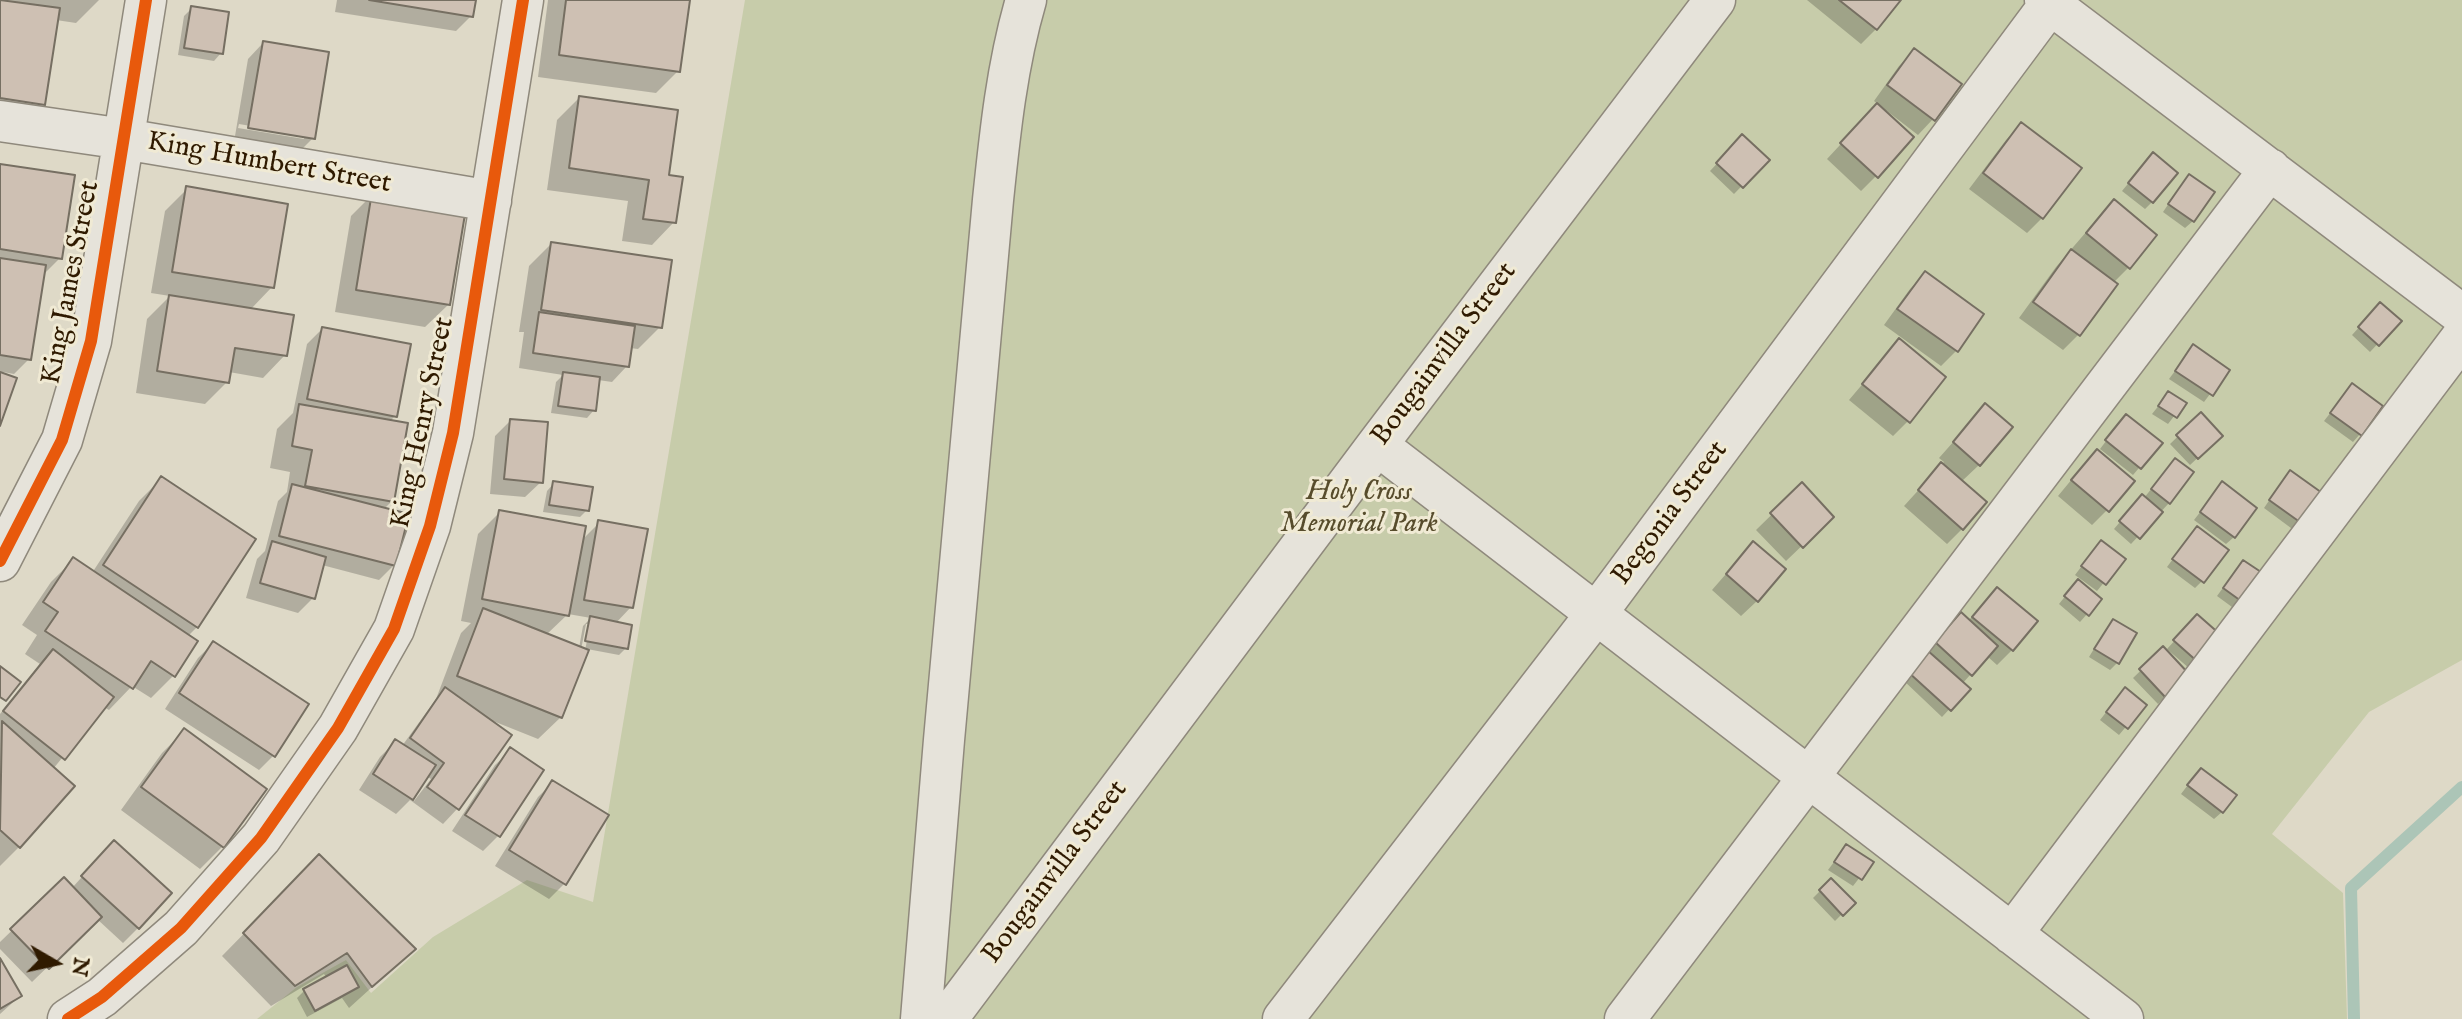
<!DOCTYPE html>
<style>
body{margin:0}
#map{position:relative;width:2462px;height:1019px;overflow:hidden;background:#ded9c7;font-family:"IM FELL English",serif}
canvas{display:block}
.north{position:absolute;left:16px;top:923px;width:80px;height:80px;-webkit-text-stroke:6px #f0ead4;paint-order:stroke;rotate:99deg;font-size:22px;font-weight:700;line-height:32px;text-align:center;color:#2f1a00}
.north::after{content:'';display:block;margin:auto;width:28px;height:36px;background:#2f1a00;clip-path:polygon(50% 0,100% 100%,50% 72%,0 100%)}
</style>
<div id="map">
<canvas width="2462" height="1019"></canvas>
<div class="north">N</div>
</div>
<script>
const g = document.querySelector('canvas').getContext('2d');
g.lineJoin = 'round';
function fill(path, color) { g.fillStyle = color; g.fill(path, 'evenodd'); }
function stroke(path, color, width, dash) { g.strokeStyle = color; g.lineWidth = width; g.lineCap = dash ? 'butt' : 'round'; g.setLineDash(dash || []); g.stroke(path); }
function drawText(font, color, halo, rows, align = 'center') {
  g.font = font + ' "IM FELL English",serif'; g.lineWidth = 6; g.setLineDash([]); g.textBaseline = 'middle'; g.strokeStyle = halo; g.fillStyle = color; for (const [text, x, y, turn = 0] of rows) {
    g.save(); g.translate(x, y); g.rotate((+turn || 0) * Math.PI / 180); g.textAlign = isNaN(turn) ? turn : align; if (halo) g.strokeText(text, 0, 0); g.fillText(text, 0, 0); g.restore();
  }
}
fill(new Path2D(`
 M745 0H2462V660L2369 712 2272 834 2343 893 2347 1019H257L297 987 346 960 371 993 433 937 527 880 593 902Z`), '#c7ccaa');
fill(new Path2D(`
 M0 0H99L76 23 56 20 43 104 21 126 0 123Z
 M337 0H474L471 16 456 31 335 12Z
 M548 0H688L678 71 656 93 538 77Z
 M1807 0H1898L1876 29 1861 44Z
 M191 9 221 53 214 61 178 55 184 16Z
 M263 43 313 138 298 153 234 142 248 59ZM239 124 304 135V139L238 128Z
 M1914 51 1933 119 1918 135 1887 111 1876 176 1861 191 1827 159 1878 104 1874 101 1899 66Z
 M579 98 667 177 674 222 652 245 622 241 628 201 547 190 557 120Z
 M2021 124 2042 218 2027 233 1969 189 2006 140Z
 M1742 137 1767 160 1734 194 1710 171Z
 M2146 162 2152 202 2145 209 2122 191Z
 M0 166 60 258 43 275 29 359 14 374 3 372 0 420Z
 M2182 184 2193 221 2185 228 2163 212Z
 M187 189 272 287 250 310 285 355 263 378 229 372 227 382 205 404 136 393 147 319 170 296 151 293 165 211Z
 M373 194 448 305 425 327 335 312 351 216Z
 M2099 217 2128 268 2113 283 2115 284 2078 335 2063 350 2019 318 2056 267Z
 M551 244 660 327 638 349 630 348 627 366 612 382 598 380 594 410 587 418 551 413 556 382 563 375 519 368 524 332H519L529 266Z
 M1925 274 1982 314 1956 351 1941 366 1884 325 1910 289Z
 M2373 312 2399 321 2370 352 2352 335Z
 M322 329 395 416 389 422 392 501 384 509 394 565 379 580 322 565 313 598 298 613 246 598 257 559 265 551 278 501 287 492 290 472 270 468 277 429 293 413 307 344Z
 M1899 341 1908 421 1893 436 1849 400Z
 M2193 347 2228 370 2204 402 2169 379Z
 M2352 385 2360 434 2353 442 2324 421Z
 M2168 394 2184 403 2168 424 2152 414Z
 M1986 405 1979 465 1961 482 1962 529 1947 544 1904 506 1944 462 1939 458Z
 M2201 414 2221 436 2190 465 2170 444Z
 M510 421 541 482 525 497 490 494 495 436Z
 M2119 424 2160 443 2133 475 2100 449Z
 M2082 467 2107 510 2092 525 2058 496Z
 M2168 468 2169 503 2131 544 2114 529 2135 504 2144 498Z
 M161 479 197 627 188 636 196 642 173 676 151 698 132 686 109 710 104 707 53 769 19 847 0 866V714L40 664 25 654 37 635 22 625 51 582 73 560 92 573 139 501Z
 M2283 480 2322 495 2295 531 2264 508Z
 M554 483 587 510 580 517 543 512 547 491Z
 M2222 484 2234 537 2226 544 2194 520Z
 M1802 485 1832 517 1786 561 1756 530Z
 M500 512 581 541 599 523 631 607 615 624 626 648 619 655 587 649 561 717 538 739 488 719 458 808 443 824 410 800 396 814 359 790 380 757 396 741 402 746 436 699 461 633 471 623 461 621 478 534ZM568 614 591 618 583 626 579 648 546 635ZM586 624H590L585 651 581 650ZM426 776 431 779 414 801 411 799Z
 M2190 536 2202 581 2195 588 2167 567Z
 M1753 543 1757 601 1741 616 1712 590Z
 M2094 550 2123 559 2097 591 2075 575Z
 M2236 570 2239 600 2232 607 2217 596Z
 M2071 589 2087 614 2080 622 2059 604Z
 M1997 590 2012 650 1997 665 1987 656 1962 684 1968 689 1942 717 1902 679 1946 630 1968 621Z
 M2113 621 2117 663 2110 670 2089 657 2106 629Z
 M2190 624 2198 662 2190 669 2167 649Z
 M213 643 274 755 259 770 165 709 198 658Z
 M2163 649 2187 675 2158 704 2133 678Z
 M2118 697 2144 705 2119 735 2100 720Z
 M184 731 264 790 222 847 200 869 121 810 162 753Z
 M511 750 542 770 498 836 483 851 452 831 495 765Z
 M2194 777 2222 812 2214 819 2181 794Z
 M553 782 606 815 564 884 549 899 495 866 538 797Z
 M1846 846 1871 863 1853 886 1828 870Z
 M319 857 413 950 349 1008 342 998 307 1017 297 998 304 991 327 978 324 974 271 1006 222 956Z
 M99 858 138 928 123 943 97 919 32 982 0 949V942L64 880 72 888Z
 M1831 880 1853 903 1835 921 1813 898Z
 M0 962 20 996 0 1014Z`), '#0003');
stroke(new Path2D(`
 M2354 1019 2351 888 2462 787`), '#acc5b7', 12);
const building = new Path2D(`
 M0 0 60 8 45 105 0 98Z
 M369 0H476L473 17Z
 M566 0H690L680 72 559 55Z
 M1839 0H1901L1877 30Z
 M191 6 229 12 223 54 184 48Z
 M263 41 329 52 315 139 248 128Z
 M1914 48 1962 84 1935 121 1887 85Z
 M579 96 678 110 669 175 683 177 676 223 643 219 649 180 569 168Z
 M1877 103 1914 137 1878 178 1840 143Z
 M2021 122 2082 168 2043 219 1983 173Z
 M1742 134 1770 160 1743 188 1716 163Z
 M2153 152 2178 173 2153 203 2128 183Z
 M0 164 75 175 62 259 0 249Z
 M2189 174 2215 192 2194 222 2168 204Z
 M186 186 288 204 274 288 172 272Z
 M372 192 466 208 450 305 356 290Z
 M2114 199 2157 235 2130 269 2086 233Z
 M551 242 672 260 662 328 541 310Z
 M2071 249 2118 284 2080 336 2033 302Z
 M0 258 46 265 31 360 0 355Z
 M1925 271 1984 314 1958 352 1897 309Z
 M169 295 294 315 287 356 235 348 229 383 157 371Z
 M2380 302 2402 321 2379 346 2358 327Z
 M539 312 635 326 629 367 533 353Z
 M322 327 411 344 397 417 307 399Z
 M1899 338 1946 377 1910 423 1862 384Z
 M2193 344 2230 370 2213 396 2175 371Z
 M0 372 17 378 0 426Z
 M563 372 600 377 596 411 558 406Z
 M2352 383 2383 406 2362 436 2330 413Z
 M2168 391 2187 403 2177 418 2158 406Z
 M1985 403 2013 427 1980 466 1953 442Z
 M299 404 408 423 394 502 305 486 312 450 292 446Z
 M2201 412 2223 436 2198 459 2176 435Z
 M2126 414 2163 443 2141 469 2105 440Z
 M510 419 548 422 543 483 504 479Z
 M2097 449 2135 481 2109 512 2071 480Z
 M2175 458 2194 472 2170 504 2151 489Z
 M1941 462 1987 502 1963 530 1918 490Z
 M2290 470 2325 495 2304 525 2269 500Z
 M161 476 256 539 198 628 103 565Z
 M553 481 593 487 589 511 549 505Z
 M2222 481 2257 508 2235 538 2200 512Z
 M1802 482 1834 517 1803 548 1770 513Z
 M292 484 409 514 396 566 279 536Z
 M2142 494 2163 512 2140 539 2119 521Z
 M499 510 586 526 569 616 482 599Z
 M598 520 648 529 633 608 584 600Z
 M2197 526 2229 550 2204 583 2172 559Z
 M2101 540 2126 559 2106 585 2081 566Z
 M272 541 326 557 315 599 260 583Z
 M1753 541 1786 569 1758 602 1726 574Z
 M73 557 198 641 175 677 151 661 133 689 45 631 58 612 43 602Z
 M2243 560 2261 572 2241 601 2223 588Z
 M2078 579 2102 599 2089 616 2064 596Z
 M1997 587 2038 621 2013 651 1972 617Z
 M483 608 589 650 562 718 457 676Z
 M1961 612 1998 646 1972 676 1935 642Z
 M2197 614 2222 636 2199 663 2173 640Z
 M590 616 632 625 628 649 585 641Z
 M2113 619 2137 633 2119 664 2094 649Z
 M213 641 309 704 275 757 179 693Z
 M2163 646 2190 675 2166 698 2139 669Z
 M53 649 114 697 65 760 3 711Z
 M1927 650 1971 689 1951 711 1907 671Z
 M0 666 21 682 6 701 0 697Z
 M445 687 512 735 459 810 427 787 444 763 410 738Z
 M2125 687 2147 705 2128 729 2106 712Z
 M2 721 75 786 20 848 0 830Z
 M184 728 267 789 224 848 141 787Z
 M395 739 436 765 413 800 373 774Z
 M510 747 544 770 500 837 465 815Z
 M2201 768 2237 795 2223 813 2187 785Z
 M552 780 609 815 566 885 509 850Z
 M114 840 172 893 139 929 81 876Z
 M1846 844 1874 862 1862 880 1834 862Z
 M319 854 416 949 372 987 347 953 295 986 243 933Z
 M64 877 102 917 49 969 10 929Z
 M1831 878 1856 903 1843 916 1819 890Z
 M0 958 22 996 0 1009Z
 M347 965 359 987 315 1011 303 989Z`);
fill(building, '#cec0b3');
stroke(building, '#766f62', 2);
const minor = new Path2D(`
 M2045 0 2462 315
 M0 121 124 139 491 201
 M1377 445 2123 1019
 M0 561 62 440 91 341 146 0
 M2012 934 2462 337
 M68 1019 102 997 181 928 261 838 338 728 394 629 430 526 453 433 523 0
 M921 1019 944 740 993 200C1000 132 1007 65 1026 0
 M947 1019 1377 445 1715 0
 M1283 1019 1596 614 2050 4
 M1625 1019 2270 169`);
stroke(minor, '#8f897c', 43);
stroke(minor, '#e6e3da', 40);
stroke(new Path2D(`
 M0 561 62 440 91 341 146 0
 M68 1019 102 997 181 928 261 838 338 728 394 629 430 526 453 433 523 0`), '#e8590c', 12);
drawText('28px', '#2f1a00', '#f0ead4', [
 ["King Humbert Street",269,164,10],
 ["King James Street",72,283,-79],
 ["Bougainvilla Street",1445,355,-53],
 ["King Henry Street",424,423,-78],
 ["Begonia Street",1671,514,-53],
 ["Bougainvilla Street",1056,873,-53]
]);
drawText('italic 28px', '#574c2c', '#f0ead4', [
 ["Holy Cross",1359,493],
 ["Memorial Park",1359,525]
]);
</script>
